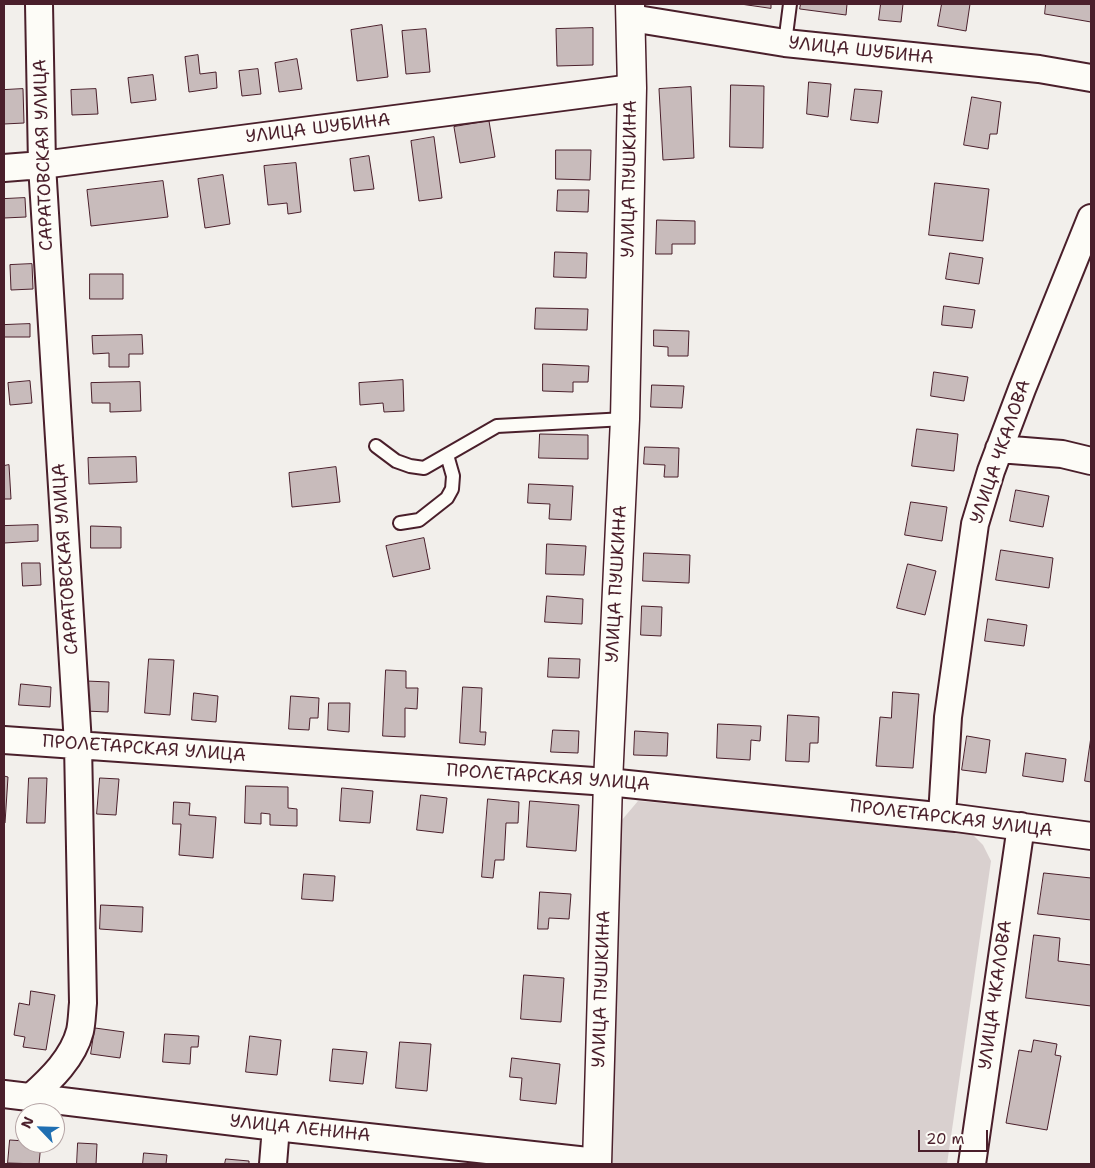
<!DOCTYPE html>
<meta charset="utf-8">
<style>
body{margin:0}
#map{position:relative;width:1095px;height:1168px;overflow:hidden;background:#f2efeb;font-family:"Shantell Sans",sans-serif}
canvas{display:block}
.frame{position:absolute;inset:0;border:5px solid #4a1f2b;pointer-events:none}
.north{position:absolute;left:15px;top:1103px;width:50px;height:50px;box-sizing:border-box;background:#fdfcf7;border:1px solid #b5a4a5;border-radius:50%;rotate:294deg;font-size:14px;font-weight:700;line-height:20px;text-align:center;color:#4a1f2b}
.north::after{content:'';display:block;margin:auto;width:18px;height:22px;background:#1f6fb2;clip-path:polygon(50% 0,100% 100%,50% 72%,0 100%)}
.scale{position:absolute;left:918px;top:1130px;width:70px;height:22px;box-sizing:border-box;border:2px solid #4a1f2b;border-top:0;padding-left:6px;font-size:15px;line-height:18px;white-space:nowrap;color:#4a1f2b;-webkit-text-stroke:4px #fdfcf7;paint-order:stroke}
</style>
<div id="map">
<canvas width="1095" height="1168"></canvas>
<div class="frame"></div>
<div class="north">N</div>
<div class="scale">20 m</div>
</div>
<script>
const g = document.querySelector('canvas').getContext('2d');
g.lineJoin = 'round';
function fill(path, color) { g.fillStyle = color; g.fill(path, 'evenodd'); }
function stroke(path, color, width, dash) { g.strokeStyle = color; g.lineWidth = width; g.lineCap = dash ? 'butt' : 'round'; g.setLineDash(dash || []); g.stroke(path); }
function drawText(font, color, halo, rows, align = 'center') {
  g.font = font + ' "Shantell Sans",sans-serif'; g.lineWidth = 5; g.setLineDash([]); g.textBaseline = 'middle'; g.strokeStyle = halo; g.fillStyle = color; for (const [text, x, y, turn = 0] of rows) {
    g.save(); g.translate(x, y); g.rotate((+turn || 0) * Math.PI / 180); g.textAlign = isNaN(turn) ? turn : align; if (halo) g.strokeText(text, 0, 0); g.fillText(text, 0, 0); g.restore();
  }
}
fill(new Path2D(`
 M638 801 969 831 983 845 991 861 947 1164H602L616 827Z`), '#d9d0cf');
const building = new Path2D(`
 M741 4H771V8Z
 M801 4H847L846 15 800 9Z
 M881 4H903L901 22 879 20Z
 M942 4H970L966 31 938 26Z
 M1046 4H1091V22L1045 14Z
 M382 25 388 77 357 81 351 30Z
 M593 28V65L557 66 556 29Z
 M426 29 430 72 406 74 402 31Z
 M198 55 200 74 216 72 217 88 189 92 185 57Z
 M297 59 302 89 279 92 275 63Z
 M258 69 261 94 242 96 239 71Z
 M153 75 156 100 131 103 128 78Z
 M809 82 831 84 828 117 807 114Z
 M731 85 764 86 763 148 730 147Z
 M691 87 694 158 663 160 659 89Z
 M23 89 24 123 4 124V90Z
 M96 89 98 114 72 115 71 90Z
 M855 89 882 91 878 123 851 120Z
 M972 97 1001 102 997 134H990L988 149 964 145Z
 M489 121 495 157 460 163 454 127Z
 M434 137 442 198 419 201 411 141Z
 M556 150H591L590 180 556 179Z
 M369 156 374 189 354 191 350 159Z
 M296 163 301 212 288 214 287 203 268 205 264 166Z
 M223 175 230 224 205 228 198 179Z
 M163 181 168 217 91 226 87 190Z
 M935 183 989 189 983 241 929 235Z
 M558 190H589L588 212 557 211Z
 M25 198 26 217 4 218V199Z
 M657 220 695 221V244H672V254H656Z
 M555 252 587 253 586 278 554 277Z
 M950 253 983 258 979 284 946 279Z
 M32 264 33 289 11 290 10 265Z
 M90 274H123V299H90Z
 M944 306 975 310 972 328 942 325Z
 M536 308 588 309 587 330 535 329Z
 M30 324V337H4V325Z
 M654 330 689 331 688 356H668V347L654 346Z
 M142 335 143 354H129V367H109V353L93 354 92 336Z
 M543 364 589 366 588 382H573V392L543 391Z
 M934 372 968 377 964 401 931 396Z
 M403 380 404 411 384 412 383 403 360 405 359 383Z
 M30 381 32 403 10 405 8 383Z
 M140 382 141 411 110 412V403H92L91 383Z
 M652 385 684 386 682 408 651 407Z
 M917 429 958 434 954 471 912 466Z
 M540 434 588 435V459L539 458Z
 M645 447 679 448 678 477H664L665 465 644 464Z
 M136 457 137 482 89 484 88 458Z
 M9 465 11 499H4V466Z
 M336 467 340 502 292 507 289 473Z
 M529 484 573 486 571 520 549 519 550 504 528 503Z
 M1016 490 1049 496 1043 527 1010 521Z
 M911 502 947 507 942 541 905 535Z
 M38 525V541L4 543V526Z
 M91 526 121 527V548H91Z
 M424 538 430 569 393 577 386 546Z
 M547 544 586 546 584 575 546 574Z
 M1001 550 1053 558 1049 588 996 580Z
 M644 553 690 555 689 583 643 581Z
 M22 563H40L41 585 23 586Z
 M908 564 936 571 925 615 897 608Z
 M547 596 583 599 582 624 545 622Z
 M642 606 662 607 661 636 641 635Z
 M988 619 1027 625 1024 646 985 641Z
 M549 658 580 659 579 678 548 677Z
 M149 659 174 660 170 715 145 713Z
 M386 670 406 671V688H418L417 709 405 708V737L383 736Z
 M86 681 109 682 108 712 85 711Z
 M21 684 51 687 50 707 19 705Z
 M463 687 482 688 480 732H486L485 745 460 743Z
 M893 692 919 694 913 768 876 766 880 717 891 718Z
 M194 693 218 696 216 722 192 720Z
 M291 696 319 698 318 718H310L309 730 289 729Z
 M329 703H350L349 732 328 730Z
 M788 715 819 717 818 743H810L809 762 786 761Z
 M718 724 761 726 760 741 751 740 750 760 717 758Z
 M553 730 579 731 578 753 551 752Z
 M635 731 668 733 667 756 634 755Z
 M967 736 990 740 986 773 962 770Z
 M1091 737V782L1085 781Z
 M1026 753 1066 759 1063 782 1023 776Z
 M4 776 8 777 5 823H4Z
 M29 778H47L45 823H27Z
 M100 778 119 779 116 815 97 814Z
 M246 786 288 787V808L297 809V826L270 825V814L261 813V824L245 823Z
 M342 788 373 791 370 823 340 821Z
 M421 795 447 798 443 833 417 830Z
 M488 799 519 802 518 823H506L504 860H495L493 878 482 877Z
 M530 801 579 805 576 851 527 847Z
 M174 802 190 803 189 815 216 817 213 858 179 855 181 824H173Z
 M1044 873 1091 878V920L1038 914Z
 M304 874 335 876 333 901 302 899Z
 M540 892 571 894 569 919 549 918 548 929H538Z
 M101 905 143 907 142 932 100 929Z
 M1034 935 1060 938 1058 961 1091 965V1006L1026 998Z
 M524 975 564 978 561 1022 521 1019Z
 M31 991 55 995 46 1050 23 1047 25 1037 14 1035 19 1003 29 1005Z
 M95 1028 124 1032 120 1058 91 1054Z
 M165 1034 199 1036 198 1047H191L190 1064 163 1062Z
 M250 1036 281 1040 277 1075 246 1072Z
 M1034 1040 1057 1044 1055 1055 1061 1056 1047 1130 1006 1123 1019 1050 1031 1052Z
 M400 1042 431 1044 427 1091 396 1088Z
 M333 1049 367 1052 363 1084 330 1081Z
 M512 1058 560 1064 556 1104 520 1100 522 1078 510 1077Z
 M10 1140 25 1141V1143H41L39 1164 8 1163Z
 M78 1143 97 1144 96 1164H77Z
 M144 1153 167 1155 166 1164H143Z
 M226 1159 249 1161V1164H225Z`);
fill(building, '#c8bbbb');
stroke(building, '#4a1f2b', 1);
const lane = new Path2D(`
 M785 43 790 4
 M376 446 396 461 410 466 424 468 497 426 625 419
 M400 523 419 520 447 498 452 489 453 476 447 455`);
const street = new Path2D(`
 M631 18 785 43 1039 69 1091 78
 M4 168 42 165 632 88
 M999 449 1062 454 1091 461
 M4 740 608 782 956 818 1091 836
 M942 816 948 717 975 524 991 471 1022 389 1091 218
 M4 1094 276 1127 597 1162
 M31 1097C51 1079 73 1058 80 1031 82 1022 82 1012 83 1003L78 744 42 165 39 4
 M273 1164 276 1127
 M972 1164 1021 826`);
const secondary = new Path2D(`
 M597 1164 608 782 625 419 632 88 630 4`);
stroke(lane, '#4a1f2b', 16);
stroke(street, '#4a1f2b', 30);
stroke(secondary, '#4a1f2b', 31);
stroke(lane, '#fdfcf7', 12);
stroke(street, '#fdfcf7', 26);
stroke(secondary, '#fdfcf7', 28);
drawText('18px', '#4a1f2b', '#fdfcf7', [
 ["УЛИЦА ШУБИНА",861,51,6],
 ["УЛИЦА ШУБИНА",318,129,-7],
 ["САРАТОВСКАЯ УЛИЦА",44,155,-92],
 ["УЛИЦА ПУШКИНА",630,179,-89],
 ["УЛИЦА ЧКАЛОВА",1001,452,-71],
 ["САРАТОВСКАЯ УЛИЦА",66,559,-94],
 ["УЛИЦА ПУШКИНА",617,584,-87],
 ["ПРОЛЕТАРСКАЯ УЛИЦА",144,749,4],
 ["ПРОЛЕТАРСКАЯ УЛИЦА",548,778,4],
 ["ПРОЛЕТАРСКАЯ УЛИЦА",951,819,7],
 ["УЛИЦА ПУШКИНА",602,989,-88],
 ["УЛИЦА ЧКАЛОВА",996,995,-82],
 ["УЛИЦА ЛЕНИНА",300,1129,6]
]);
</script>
